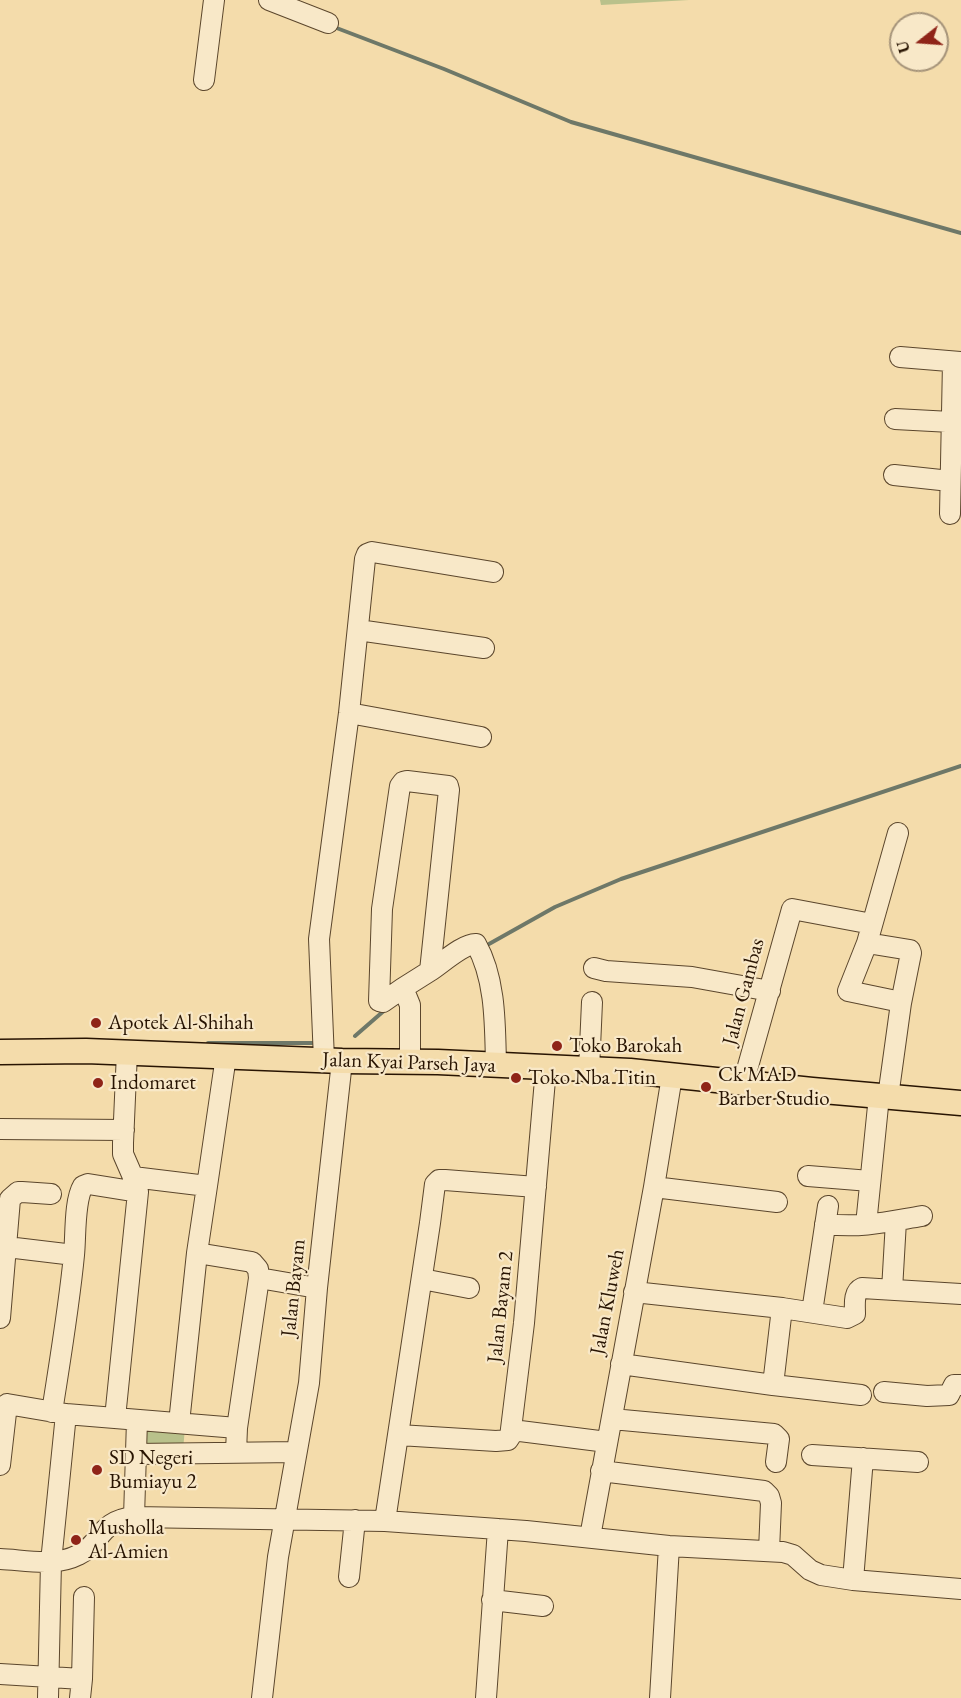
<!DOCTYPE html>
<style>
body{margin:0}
#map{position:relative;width:961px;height:1698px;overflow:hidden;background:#f4dcab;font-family:"EB Garamond",serif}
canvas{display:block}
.north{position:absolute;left:889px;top:12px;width:60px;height:60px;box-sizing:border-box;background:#f8e8c8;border:2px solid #a59379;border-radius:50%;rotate:253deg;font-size:16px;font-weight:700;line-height:24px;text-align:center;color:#281402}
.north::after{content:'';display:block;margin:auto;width:21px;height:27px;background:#8f2418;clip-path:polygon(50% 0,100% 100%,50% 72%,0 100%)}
</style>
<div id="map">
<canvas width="961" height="1698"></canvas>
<div class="north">U</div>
</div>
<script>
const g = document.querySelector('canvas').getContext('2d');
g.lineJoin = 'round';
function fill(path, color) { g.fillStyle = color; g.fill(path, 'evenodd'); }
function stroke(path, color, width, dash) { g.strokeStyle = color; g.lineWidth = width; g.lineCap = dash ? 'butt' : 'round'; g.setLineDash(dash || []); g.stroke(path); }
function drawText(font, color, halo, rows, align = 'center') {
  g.font = font + ' "EB Garamond",serif'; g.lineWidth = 4.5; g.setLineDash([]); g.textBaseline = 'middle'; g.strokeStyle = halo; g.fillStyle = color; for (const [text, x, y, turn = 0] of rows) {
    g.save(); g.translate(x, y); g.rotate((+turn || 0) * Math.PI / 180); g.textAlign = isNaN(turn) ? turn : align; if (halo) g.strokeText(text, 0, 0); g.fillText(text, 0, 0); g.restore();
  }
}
fill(new Path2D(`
 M600 0H689L601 5Z
 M141 1424 185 1428 183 1450 140 1451Z`), '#b9c18b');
stroke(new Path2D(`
 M334 27 444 69 571 122 961 233
 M489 944 555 907 621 879 961 766
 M355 1036 386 1009
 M208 1043H314`), '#6e7868', 4);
const minor = new Path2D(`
 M269 0 328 23
 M204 80 214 0
 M900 357 961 362
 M895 419 951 422
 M894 475 950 481
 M950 514 953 362
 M358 630 484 648
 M349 713 481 737
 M898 833 867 943 848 991 901 1002
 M867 943 910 950 911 953 901 1003 888 1097
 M594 968 606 971 692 977 770 991
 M430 971C441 964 464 943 476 944 496 979 495 1026 496 1065
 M403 988 430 971 449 790 448 786 407 781 403 782 400 786 382 909 379 1001 383 1002 403 988 410 1005V1062
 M127 1052 123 1143V1154L133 1177 207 1186 197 1253 179 1423
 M324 1060 319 939 349 713 365 559 367 554 372 552 493 572
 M589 1070 592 1002
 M743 1084 792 909 872 924
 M0 1129 124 1130
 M808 1176 870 1181
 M207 1186 226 1056
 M654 1187 777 1202
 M867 1215 879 1096
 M825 1224C863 1228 886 1222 922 1216
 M7 1247 74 1255
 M197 1253 252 1262 258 1269 259 1278 237 1428 236 1452
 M259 1278 317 1288
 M422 1279 469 1288
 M892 1290 896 1221
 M634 1292 782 1308 847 1318 855 1314C855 1305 853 1292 862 1288L961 1294
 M812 1312 828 1206
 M0 1318 10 1199 18 1192H22L51 1194
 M621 1364 773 1385 782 1308
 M773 1385 861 1395
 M884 1392 927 1396 949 1395 954 1385H961
 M52 1412C60 1360 69 1307 74 1255 76 1236 74 1201 83 1186L88 1184 138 1192
 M115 1418 138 1192 134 1179
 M612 1419 774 1434 779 1439 776 1462
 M512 1430 607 1442
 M399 1435 496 1441 508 1440 510 1437 524 1323 546 1068
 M136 1454 296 1452
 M812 1455 918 1462
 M0 1465 7 1404 66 1414 237 1428
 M601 1471 764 1491 769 1496 771 1503 769 1551
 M134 1517 137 1420
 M385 1521 430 1223 435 1184 439 1180H445L536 1187
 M590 1537 654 1187 672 1076
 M0 1559C25 1560 55 1567 78 1555 103 1543 98 1521 134 1517L385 1521 526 1531 669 1546 783 1552 793 1555 810 1570 821 1575 853 1580 961 1589
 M349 1577 355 1520
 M853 1580 863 1458
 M492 1600 543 1606
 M0 1674 82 1679
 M48 1698 51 1562 66 1414
 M80 1698 82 1679 84 1597
 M262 1698 278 1557 309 1383 317 1288 342 1061
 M486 1698 498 1529
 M660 1698 669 1546`);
const major = new Path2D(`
 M0 1052 86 1051 342 1061 438 1062 630 1071 812 1090 961 1103`);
stroke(minor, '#5b462c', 22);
stroke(major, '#281402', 27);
stroke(minor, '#f8e8c8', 20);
stroke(major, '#f4dcab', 24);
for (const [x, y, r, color] of [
 [96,1023,6,"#8f2418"],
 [557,1046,6,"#8f2418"],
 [516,1078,6,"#8f2418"],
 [98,1083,6,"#8f2418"],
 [706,1087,6,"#8f2418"],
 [97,1470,6,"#8f2418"],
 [76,1540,6,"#8f2418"]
]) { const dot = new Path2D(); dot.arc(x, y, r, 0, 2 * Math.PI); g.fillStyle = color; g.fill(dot); stroke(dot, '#f8e8c8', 2); }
drawText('21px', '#281402', '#f8e8c8', [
 ["Jalan Gambas",744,992,-75],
 ["Jalan Kyai Parseh Jaya",409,1063,2],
 ["Jalan Bayam",294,1288,-84],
 ["Jalan Kluweh",608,1302,-79],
 ["Jalan Bayam 2",501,1307,-84]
]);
drawText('21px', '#281402', '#f8e8c8', [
 ["Apotek Al-Shihah",108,1023],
 ["Toko Barokah",569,1046],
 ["Ck'MAD",718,1075],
 ["Barber Studio",718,1099],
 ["Toko Nba Titin",528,1078],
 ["Indomaret",110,1083],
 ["SD Negeri",109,1458],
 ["Bumiayu 2",109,1482],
 ["Musholla",88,1528],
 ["Al-Amien",88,1552]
], 'left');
</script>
